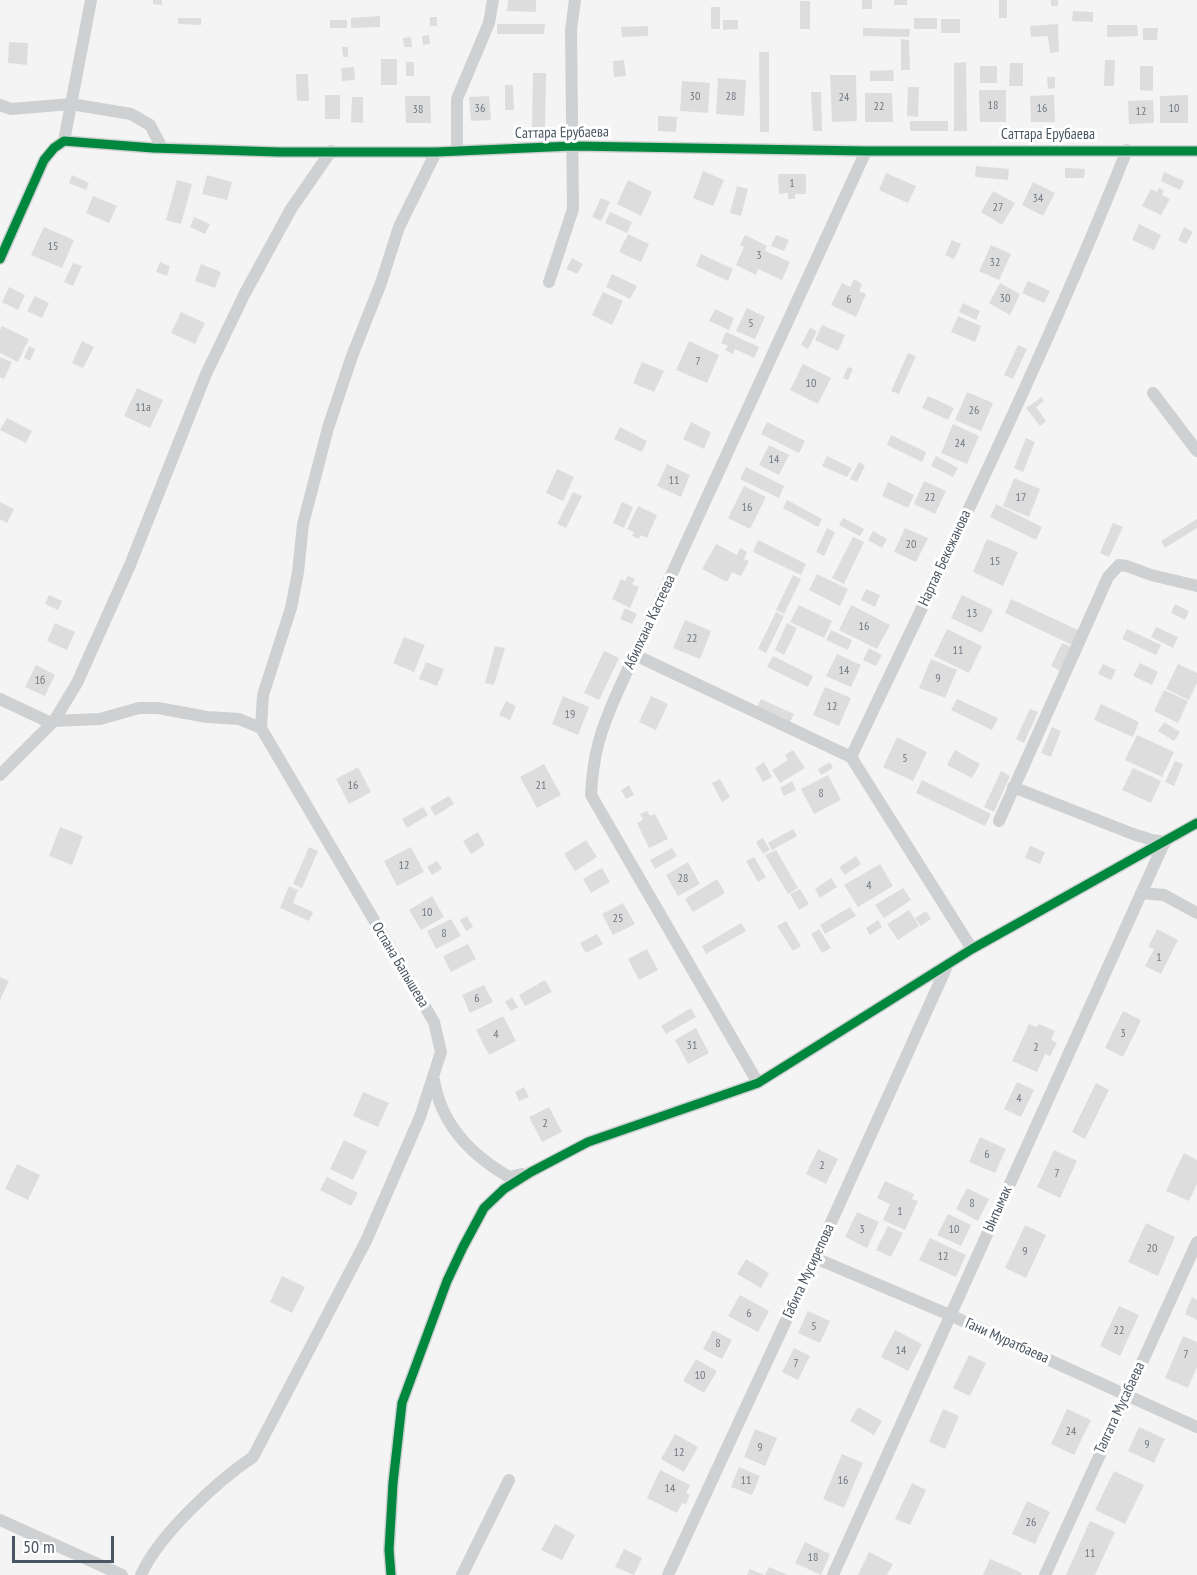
<!DOCTYPE html>
<meta charset="utf-8">
<style>
body{margin:0}
#map{position:relative;width:1197px;height:1575px;overflow:hidden;background:#f4f4f4;font-family:"PT Sans Narrow",sans-serif}
canvas{display:block}
.scale{position:absolute;left:12px;top:1536px;width:102px;height:27px;box-sizing:border-box;border:3px solid #4a5661;border-top:0;padding-left:8px;font-size:18px;line-height:21px;white-space:nowrap;color:#4a5661;-webkit-text-stroke:4px #fff;paint-order:stroke}
</style>
<div id="map">
<canvas width="1197" height="1575"></canvas>
<div class="scale">50 m</div>
</div>
<script>
const g = document.querySelector('canvas').getContext('2d');
g.lineJoin = 'round';
function fill(path, color) { g.fillStyle = color; g.fill(path, 'evenodd'); }
function stroke(path, color, width, dash) { g.strokeStyle = color; g.lineWidth = width; g.lineCap = dash ? 'butt' : 'round'; g.setLineDash(dash || []); g.stroke(path); }
function drawText(font, color, halo, rows, align = 'center') {
  g.font = font + ' "PT Sans Narrow",sans-serif'; g.lineWidth = 6; g.setLineDash([]); g.textBaseline = 'middle'; g.strokeStyle = halo; g.fillStyle = color; for (const [text, x, y, turn = 0] of rows) {
    g.save(); g.translate(x, y); g.rotate((+turn || 0) * Math.PI / 180); g.textAlign = isNaN(turn) ? turn : align; if (halo) g.strokeText(text, 0, 0); g.fillText(text, 0, 0); g.restore();
  }
}
fill(new Path2D(`
 M153 0H162V5L153 4Z
 M508 0H536V12L507 11Z
 M862 0H872V9H862Z
 M894 0H907V5H894Z
 M999 0H1007V18H999Z
 M1051 0H1058V6H1051Z
 M800 1H810V29H800Z
 M711 7H720V29H711Z
 M1073 11 1093 12V22L1072 21Z
 M380 16V27L351 28V18Z
 M430 17H437V26H430Z
 M178 18H201V25L178 24Z
 M914 18H937V29H914Z
 M941 19H960V33H941Z
 M330 20H347V28H330Z
 M723 20H738V29L723 30Z
 M497 24H545L544 34H497Z
 M1058 24 1059 52 1050 53 1048 36 1031 37 1030 26Z
 M1107 25H1137L1138 36 1107 37Z
 M648 26V36L622 37 621 27Z
 M863 28 910 29 909 37 863 36Z
 M1143 28H1158L1157 40H1143Z
 M429 35 430 44 423 45 422 36Z
 M411 37 412 47H404L403 38Z
 M901 39 909 40 910 70H901Z
 M9 42 28 43 27 65 8 63Z
 M342 47H348V57H343Z
 M759 52H769V132H760Z
 M381 59H397V85H381Z
 M624 60 626 76 614 77 613 61Z
 M1105 60H1115L1114 86H1104Z
 M406 62H414V76H406Z
 M966 62 967 131H954V63Z
 M1010 63H1023V86H1009Z
 M980 66H997V83H980Z
 M1140 66H1153V91L1140 90Z
 M354 67 355 80 342 81 341 68Z
 M893 70 894 81H870V71Z
 M533 73H546L545 129H532Z
 M296 74H308L309 101H297Z
 M830 75H856L857 121 832 122Z
 M1047 77H1055V88L1048 89Z
 M718 78 746 80 744 116 716 114Z
 M682 81 710 83 708 113 680 111Z
 M505 85H513L514 110H505Z
 M908 87H919L918 117 907 116Z
 M979 90H1006V122H980Z
 M811 92H821L822 131H813Z
 M865 93H892L893 122H865Z
 M325 95H340V119H325Z
 M1054 95 1055 122H1031L1030 96Z
 M1188 95V123H1160V96Z
 M405 96H430L431 123H406Z
 M489 96 491 120 471 121 469 97Z
 M352 97H363V123L351 122Z
 M1153 100 1154 123 1129 124 1128 101Z
 M658 116 677 117 676 132 658 131Z
 M910 121H948V131H910Z
 M976 166 1009 169 1008 180 975 177Z
 M1065 168 1085 169 1084 178H1065Z
 M703 171 724 180 713 206 693 198Z
 M1164 172 1184 181 1180 190 1161 181Z
 M886 173 916 186 908 203 879 190Z
 M778 174H806V194H795V199H788V193L779 194Z
 M72 175 89 183 86 190 69 183Z
 M207 175 232 182 227 200 202 194Z
 M177 180 192 184 181 224 166 220Z
 M628 180 652 192 641 216 617 204Z
 M1033 182 1055 193 1043 216 1022 205Z
 M737 186 748 189 741 216 730 213Z
 M1159 188 1164 190 1162 195 1170 199 1161 215 1142 206 1151 189 1157 192Z
 M993 191 1015 203 1002 225 981 212Z
 M93 196 117 206 109 223 86 213Z
 M601 198 610 202 601 221 592 217Z
 M610 212 632 222 627 233 605 223Z
 M194 217 210 224 205 234 190 227Z
 M1139 224 1161 235 1154 250 1132 240Z
 M44 227 74 240 62 268 31 255Z
 M1184 227 1193 232 1186 244 1178 240Z
 M628 234 649 244 641 262 619 252Z
 M745 235 767 246 765 251 790 262 782 280 758 269 756 275 736 265 744 247 740 245Z
 M776 235 789 240 784 251 771 246Z
 M952 240 961 244 954 259 945 255Z
 M991 245 1011 254 999 280 979 271Z
 M701 254 733 269 728 281 696 266Z
 M572 258 583 264 577 274 566 269Z
 M160 262 170 266 167 276 156 272Z
 M73 263 82 266 73 286 64 282Z
 M201 264 221 272 215 288 195 281Z
 M612 274 637 286 630 299 606 287Z
 M854 279 862 284 859 291 866 294 856 317 831 305 842 283 850 287Z
 M1028 281 1050 291 1044 303 1022 293Z
 M1000 283 1020 294 1010 315 989 303Z
 M9 287 25 295 18 310 2 302Z
 M603 292 623 301 612 325 592 315Z
 M35 296 49 303 42 318 27 311Z
 M963 303 980 311 976 320 959 312Z
 M747 308 765 317 755 339 736 331Z
 M715 309 734 318 729 330 709 321Z
 M181 312 205 323 195 344 171 333Z
 M958 316 981 326 975 342 951 332Z
 M822 325 845 335 838 351 815 340Z
 M2 326 29 339 18 362 0 353V330Z
 M810 328 817 331 808 349 801 345Z
 M726 332 759 347 754 358 735 349 733 354 725 350 728 346 721 343Z
 M82 341 94 347 83 368 72 363Z
 M689 341 719 355 707 383 676 370Z
 M1018 345 1027 349 1013 379 1004 375Z
 M29 346 35 349 30 361 24 358Z
 M908 353 916 356 899 394 891 391Z
 M0 357 12 362 4 379 0 377Z
 M642 362 664 371 654 392 633 383Z
 M803 364 831 378 818 404 790 390Z
 M848 367 853 369 848 380 843 378Z
 M137 388 163 400 150 428 124 416Z
 M967 392 993 403 981 431 955 420Z
 M928 396 954 408 948 420 922 408Z
 M1042 397 1044 401 1036 407 1046 421 1040 426 1026 408Z
 M7 418 32 431 26 443 0 430Z
 M691 422 711 432 704 449 683 439Z
 M767 422 805 441 799 453 761 434Z
 M953 424 979 436 967 464 941 453Z
 M620 427 647 441 642 452 614 439Z
 M891 435 926 452 922 462 887 445Z
 M1026 438 1035 442 1023 472 1014 468Z
 M769 445 789 455 779 475 759 465Z
 M827 456 852 468 847 477 822 466Z
 M936 456 958 468 953 477 931 466Z
 M859 462 865 466 857 482 850 479Z
 M667 464 690 475 681 497 657 486Z
 M746 467 784 486 779 498 740 479Z
 M557 469 574 477 563 501 546 493Z
 M1014 478 1040 489 1029 517 1003 506Z
 M924 481 946 491 935 514 914 504Z
 M888 482 914 495 908 508 882 496Z
 M744 486 766 497 750 529 728 518Z
 M573 492 582 496 566 528 557 524Z
 M787 500 822 519 818 527 783 508Z
 M0 502 14 509 7 523 0 519Z
 M622 502 633 507 624 528 613 523Z
 M996 504 1042 527 1036 540 990 517Z
 M638 506 657 515 647 538 641 535 639 539 632 536 634 532 627 529Z
 M843 518 864 529 860 536 839 525Z
 M1197 519V528L1165 548 1161 541Z
 M1113 523 1123 527 1109 557 1100 553Z
 M827 528 835 532 824 556 816 552Z
 M905 528 928 538 916 562 894 552Z
 M873 531 887 539 882 548 868 540Z
 M853 537 864 542 844 584 832 578Z
 M987 539 1018 552 1003 586 973 572Z
 M758 540 806 564 801 575 753 552Z
 M716 544 737 555 740 548 747 552 744 559 749 561 741 576 732 572 727 582 702 569Z
 M817 574 848 589 840 606 809 590Z
 M793 575 801 579 784 614 776 610Z
 M628 576 635 579 632 584 639 587 630 608 612 599 621 579 625 581Z
 M866 589 880 595 875 607 861 600Z
 M49 595 62 601 58 610 45 604Z
 M962 595 993 610 982 633 951 618Z
 M1011 599 1078 630 1072 645 1005 613Z
 M1175 604 1189 611 1185 620 1171 613Z
 M799 605 832 621 824 638 790 622Z
 M851 605 890 625 877 649 839 630Z
 M625 608 637 614 632 624 620 619Z
 M776 612 784 616 766 653 758 649Z
 M685 620 711 631 700 659 673 648Z
 M55 623 75 632 67 650 47 641Z
 M787 623 797 628 784 655 775 650Z
 M1156 627 1178 637 1173 648 1151 637Z
 M947 629 982 646 969 673 934 656Z
 M1127 629 1161 645 1156 655 1122 639Z
 M831 630 852 640 848 650 826 640Z
 M404 637 425 645 414 672 393 663Z
 M1062 643 1071 647 1060 671 1051 666Z
 M495 646 505 648 494 685 485 683Z
 M869 648 882 655 876 666 863 660Z
 M604 651 619 658 599 700 584 693Z
 M837 654 861 665 851 687 826 676Z
 M773 656 813 676 808 687 767 667Z
 M931 659 957 670 945 698 919 688Z
 M426 662 444 669 437 686 419 679Z
 M1140 663 1158 672 1152 685 1133 676Z
 M1103 664 1116 670 1111 680 1098 674Z
 M1178 664 1197 673V683L1189 700 1166 689Z
 M36 665 55 675 45 696 25 687Z
 M825 687 851 698 839 726 813 715Z
 M1164 690 1188 701 1178 723 1154 711Z
 M563 696 589 707 578 735 552 724Z
 M651 696 668 704 656 730 639 722Z
 M761 699 794 714 789 724 756 709Z
 M957 699 998 718 992 730 951 710Z
 M506 701 516 706 510 720 499 715Z
 M1101 704 1139 722 1133 737 1094 720Z
 M1030 709 1038 712 1024 743 1016 739Z
 M1164 722 1180 732 1174 741 1158 731Z
 M1052 727 1061 731 1051 757 1041 753Z
 M1137 735 1174 752 1162 777 1125 760Z
 M897 737 927 752 913 781 883 767Z
 M793 750 805 768 780 783 772 770 788 760 785 755Z
 M955 750 980 764 972 778 947 765Z
 M1175 761 1183 764 1174 786 1165 782Z
 M764 762 772 777 763 782 755 768Z
 M830 762 833 768 821 775 818 769Z
 M544 764 561 795 537 808 520 777Z
 M358 767 371 792 349 804 336 779Z
 M1133 768 1161 781 1151 803 1122 790Z
 M1001 771 1010 776 994 812 984 807Z
 M828 775 841 800 814 814 801 789Z
 M720 779 730 797 722 802 712 783Z
 M922 780 991 814 985 826 916 793Z
 M792 781 796 790 784 796 780 788Z
 M629 785 634 795 626 799 621 790Z
 M449 796 454 804 435 816 430 807Z
 M423 807 428 815 407 828 402 819Z
 M647 811 650 816 655 814 668 839 649 848 637 823 643 820 640 814Z
 M60 827 83 836 72 865 49 856Z
 M793 829 797 836 772 850 768 843Z
 M478 832 485 845 471 854 463 841Z
 M763 838 770 850 763 854 756 842Z
 M586 840 597 857 575 871 564 854Z
 M1030 846 1045 852 1040 864 1025 858Z
 M309 847 318 851 302 888 293 884Z
 M411 847 424 872 397 886 384 861Z
 M672 848 677 856 655 869 650 860Z
 M776 850 798 888 788 894 765 855Z
 M856 856 861 864 845 875 839 867Z
 M754 857 766 877 758 882 746 861Z
 M437 861 442 869 432 875 427 867Z
 M688 862 700 884 678 896 666 875Z
 M880 864 893 886 858 907 844 885Z
 M602 868 610 882 591 893 583 879Z
 M831 878 837 887 820 898 815 889Z
 M717 879 725 893 693 912 685 899Z
 M289 886 298 890 293 903 313 912 309 921 280 908Z
 M903 888 911 900 884 918 875 905Z
 M800 889 809 904 799 910 790 894Z
 M432 896 444 917 421 930 409 910Z
 M623 903 635 924 613 935 602 914Z
 M850 907 856 916 825 934 820 925Z
 M909 910 919 926 898 940 887 924Z
 M926 911 931 919 921 926 915 918Z
 M467 916 473 927 466 931 460 920Z
 M451 919 461 936 436 949 427 931Z
 M878 920 882 927 870 935 866 928Z
 M786 921 801 946 793 951 777 926Z
 M741 923 746 931 706 954 702 946Z
 M819 929 831 948 822 953 811 934Z
 M1157 929 1178 940 1161 974 1145 966 1154 949 1148 947Z
 M597 934 603 944 586 953 580 943Z
 M468 944 476 959 451 972 443 956Z
 M647 949 658 970 639 980 628 959Z
 M0 977 9 981 0 1000Z
 M545 980 552 992 525 1006 519 995Z
 M484 985 493 1002 470 1013 462 995Z
 M512 997 518 1007 511 1011 505 1002Z
 M691 1008 696 1017 666 1034 661 1026Z
 M1123 1011 1141 1020 1123 1057 1105 1048Z
 M503 1016 516 1041 489 1055 476 1030Z
 M1029 1024 1037 1027 1039 1024 1055 1031 1051 1040 1057 1043 1050 1056 1045 1054 1037 1072 1012 1061Z
 M696 1028 709 1053 688 1064 675 1040Z
 M1017 1082 1034 1090 1021 1117 1004 1109Z
 M1096 1083 1109 1090 1085 1139 1072 1132Z
 M524 1087 529 1097 519 1101 515 1092Z
 M363 1092 389 1103 378 1127 353 1116Z
 M549 1107 562 1132 542 1142 529 1117Z
 M980 1137 1006 1149 995 1173 969 1162Z
 M344 1140 367 1151 353 1180 330 1169Z
 M818 1149 838 1159 826 1184 806 1174Z
 M1054 1150 1077 1161 1060 1198 1037 1187Z
 M1184 1153 1197 1160V1184L1189 1201 1166 1191Z
 M17 1164 40 1175 28 1200 5 1189Z
 M327 1177 358 1193 351 1206 320 1190Z
 M885 1181 914 1194 912 1199 918 1201 905 1230 883 1220 890 1204 877 1198Z
 M967 1188 989 1199 978 1221 956 1209Z
 M857 1212 879 1222 867 1248 845 1237Z
 M948 1214 971 1225 961 1246 937 1235Z
 M1146 1223 1175 1237 1158 1276 1128 1262Z
 M1025 1225 1046 1235 1026 1278 1005 1268Z
 M888 1226 903 1233 891 1257 876 1250Z
 M930 1238 966 1255 956 1277 919 1260Z
 M746 1259 769 1273 761 1288 737 1274Z
 M282 1276 305 1287 292 1313 270 1302Z
 M740 1295 769 1311 758 1332 728 1316Z
 M1192 1297 1197 1300V1320L1185 1314Z
 M1119 1306 1139 1315 1120 1356 1100 1346Z
 M808 1311 830 1321 820 1343 798 1333Z
 M713 1330 732 1340 722 1359 703 1349Z
 M895 1330 922 1344 908 1371 881 1357Z
 M1183 1336 1197 1342V1367L1188 1388 1165 1378Z
 M794 1348 810 1356 798 1380 782 1372Z
 M969 1355 986 1363 970 1396 953 1388Z
 M696 1359 717 1371 704 1393 683 1381Z
 M858 1407 882 1421 874 1435 850 1421Z
 M943 1409 959 1416 945 1449 929 1442Z
 M1067 1409 1091 1420 1074 1455 1051 1444Z
 M1139 1427 1165 1439 1154 1463 1128 1451Z
 M755 1429 777 1438 765 1466 744 1457Z
 M675 1434 698 1447 684 1472 661 1459Z
 M842 1454 863 1463 844 1508 823 1499Z
 M739 1467 760 1476 752 1495 731 1487Z
 M660 1470 690 1485 686 1493 690 1495 686 1504 682 1503 677 1513 647 1498Z
 M1114 1471 1144 1485 1125 1524 1095 1510Z
 M912 1483 926 1490 910 1525 895 1519Z
 M1027 1501 1050 1512 1035 1544 1012 1534Z
 M1090 1521 1115 1532 1095 1575H1066Z
 M555 1524 575 1535 562 1560 541 1550Z
 M805 1542 830 1554 821 1575 795 1563Z
 M624 1549 642 1558 634 1575 615 1567Z
 M869 1552 893 1564 887 1575H858Z
 M990 1559 1022 1573 1021 1575H983Z
 M769 1567 788 1575H765Z
 M750 1569 764 1575H747Z`), '#ddddde');
stroke(new Path2D(`
 M0 105 11 109 71 104 131 114 150 125 162 148
 M64 141 91 0
 M457 151V99L489 23 493 0
 M0 259 44 160 54 148 64 141 153 148 279 152H436L572 146 866 151H1197
 M549 282 573 209 571 30 575 0
 M1153 393 1197 451
 M635 655 851 757
 M0 699 51 723
 M54 721 100 719 139 708H158L207 717 239 719 261 728
 M261 728 263 695 291 608 298 572 303 524 328 428 352 356 381 283 399 227 436 152
 M851 757C946 556 1045 356 1127 150
 M851 757 972 949
 M0 775 54 721 77 683 130 565 206 374 245 293 291 209 331 151
 M1013 787 1133 834 1152 840 1166 842
 M999 821 1108 577 1119 565 1127 566 1151 575 1197 586
 M1141 893 1164 895 1197 913
 M434 1080C441 1124 471 1155 509 1177L522 1174
 M758 1083 591 795C593 753 601 729 618 691L866 151
 M815 1258 950 1315 1197 1427
 M0 1520 122 1575
 M141 1575C158 1536 217 1481 253 1457L366 1241 420 1117 441 1052 434 1022 261 728
 M391 1575 389 1550 393 1483 402 1403 447 1281 463 1247 484 1208 504 1189 531 1172 588 1142 758 1083 972 949 1197 823
 M462 1575 509 1480
 M668 1575 815 1258 947 966
 M833 1575 1164 843
 M1045 1575 1197 1242`), '#ced0d2', 12);
stroke(new Path2D(`
 M0 259 44 160 54 148 64 141 153 148 279 152H436L572 146 866 151H1197
 M391 1575 389 1550 393 1483 402 1403 447 1281 463 1247 484 1208 504 1189 531 1172 588 1142 758 1083 972 949 1197 823`), '#00873e', 9);
drawText('12px', '#707881', null, [
 ["30",695,97],
 ["28",731,97],
 ["24",844,98],
 ["18",993,106],
 ["22",879,107],
 ["36",480,109],
 ["16",1042,109],
 ["10",1174,109],
 ["38",418,110],
 ["12",1141,112],
 ["1",792,184],
 ["34",1038,199],
 ["27",998,208],
 ["15",53,247],
 ["3",759,256],
 ["32",995,263],
 ["30",1005,299],
 ["6",849,300],
 ["5",751,324],
 ["7",698,362],
 ["10",811,384],
 ["11а",143,408],
 ["26",974,411],
 ["24",960,444],
 ["14",774,460],
 ["11",674,481],
 ["22",930,498],
 ["17",1021,498],
 ["16",747,508],
 ["20",911,545],
 ["15",995,562],
 ["13",972,614],
 ["16",864,627],
 ["22",692,639],
 ["11",958,651],
 ["14",844,671],
 ["9",938,679],
 ["1б",40,681],
 ["12",832,707],
 ["19",570,715],
 ["5",905,759],
 ["16",353,786],
 ["21",541,786],
 ["8",821,794],
 ["12",404,866],
 ["28",683,879],
 ["4",869,886],
 ["10",427,913],
 ["25",618,919],
 ["8",444,934],
 ["1",1159,958],
 ["6",477,999],
 ["3",1123,1034],
 ["4",496,1035],
 ["31",692,1046],
 ["2",1036,1048],
 ["4",1019,1099],
 ["2",545,1124],
 ["6",987,1155],
 ["2",822,1166],
 ["7",1057,1174],
 ["8",972,1204],
 ["1",900,1212],
 ["3",862,1230],
 ["10",954,1230],
 ["20",1152,1249],
 ["9",1025,1252],
 ["12",943,1257],
 ["6",749,1314],
 ["5",814,1327],
 ["22",1119,1331],
 ["8",718,1344],
 ["14",901,1351],
 ["7",1186,1355],
 ["7",796,1364],
 ["10",700,1376],
 ["24",1071,1432],
 ["9",1147,1445],
 ["9",760,1448],
 ["12",679,1453],
 ["11",746,1481],
 ["16",843,1481],
 ["14",670,1489],
 ["26",1031,1523],
 ["11",1090,1554],
 ["18",813,1558]
]);
drawText('15px', '#4a5661', '#fff', [
 ["Саттара Ерубаева",562,133,-1],
 ["Саттара Ерубаева",1048,135],
 ["Нартая Бекежанова",945,558,-65],
 ["Абилхана Кастеева",650,622,-65],
 ["Оспана Бапышева",400,965,59],
 ["Ынтымак",998,1209,-66],
 ["Габита Мусирепова",809,1271,-65],
 ["Гани Муратбаева",1007,1341,24],
 ["Талгата Мусабаева",1120,1408,-65]
]);
</script>
